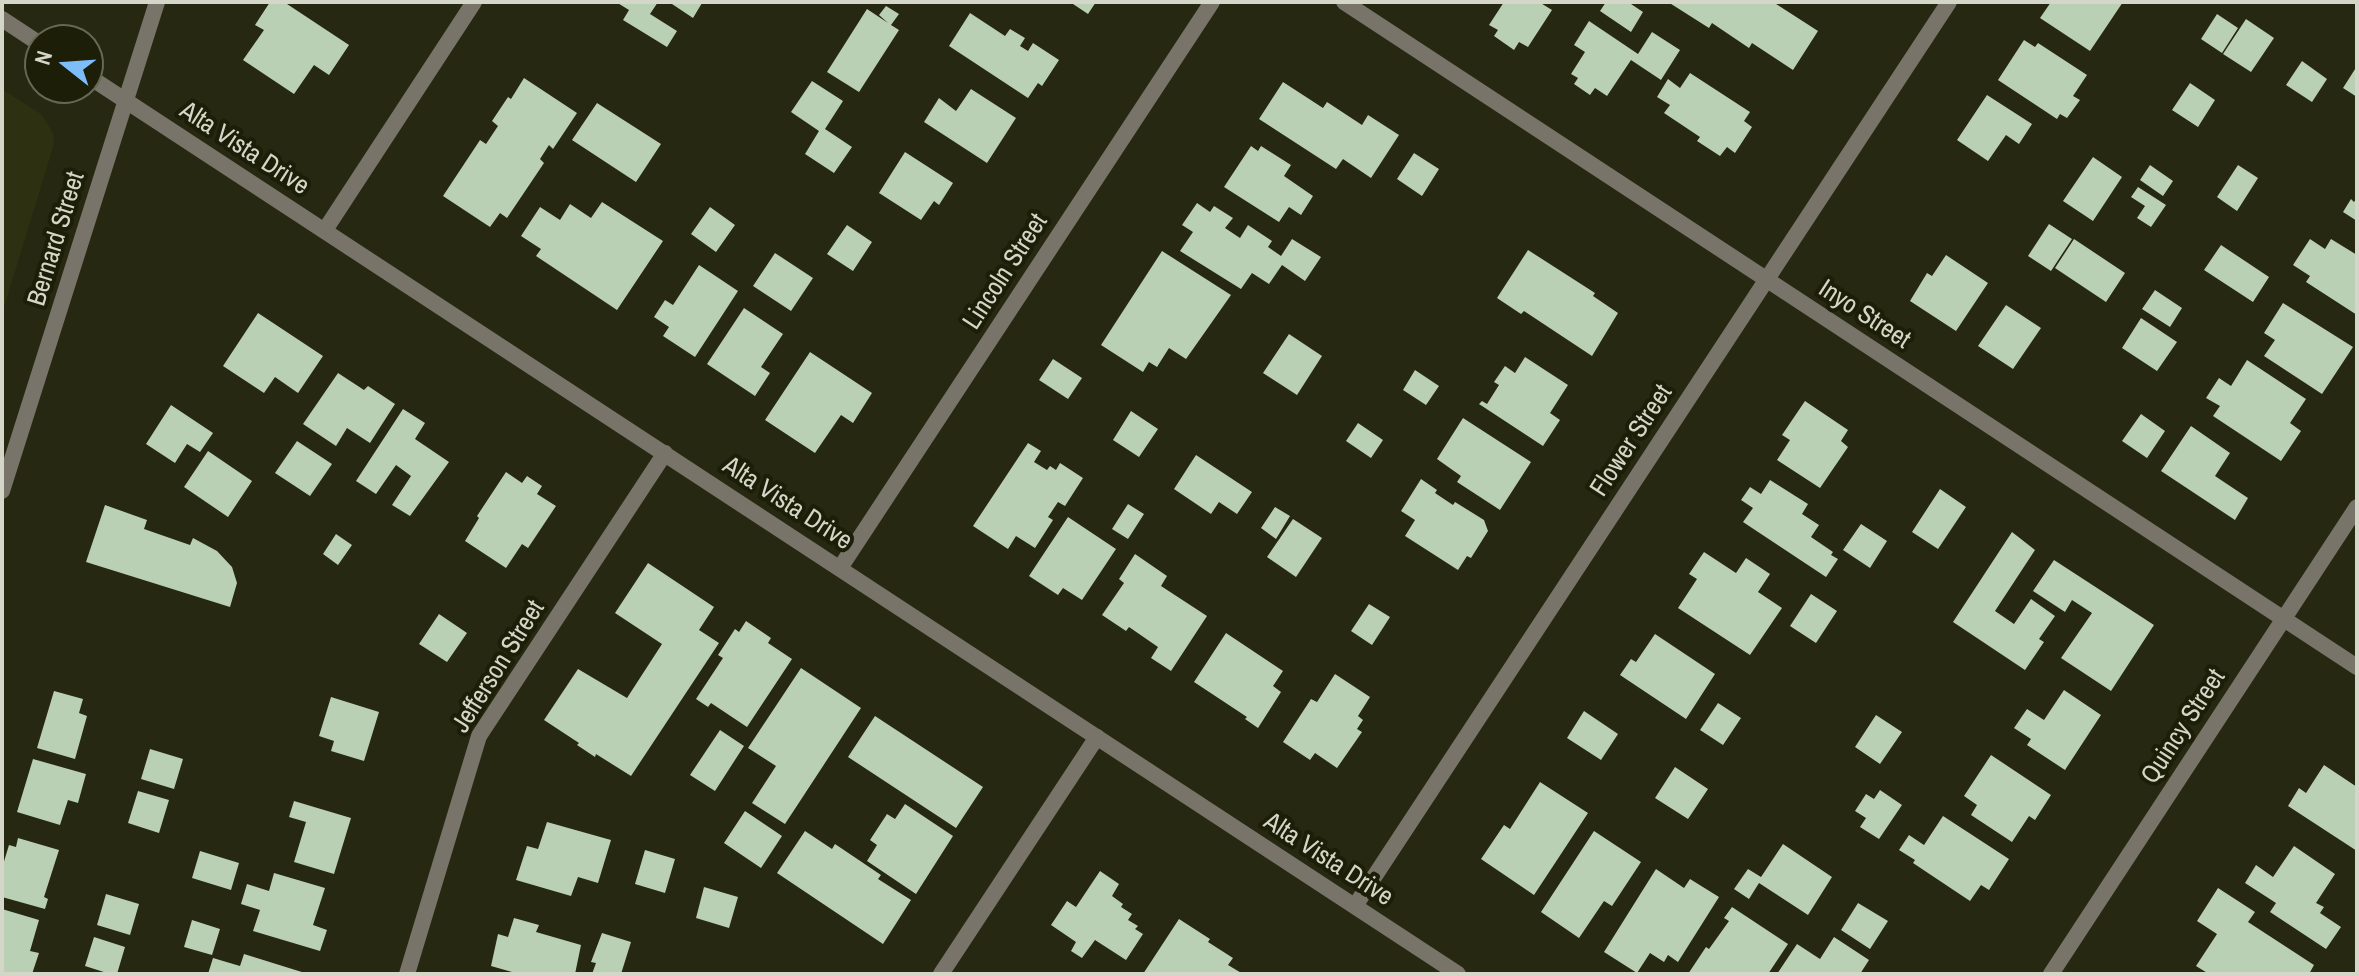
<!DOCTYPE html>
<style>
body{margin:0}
#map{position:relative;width:2359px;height:976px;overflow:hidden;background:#262811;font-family:"Archivo Narrow",sans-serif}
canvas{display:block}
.frame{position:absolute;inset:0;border:4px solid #d4d6c8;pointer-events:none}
.north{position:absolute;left:24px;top:24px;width:80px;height:80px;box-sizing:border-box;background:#1c1e08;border:2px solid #666855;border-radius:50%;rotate:287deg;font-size:22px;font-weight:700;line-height:32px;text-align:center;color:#d4d6c8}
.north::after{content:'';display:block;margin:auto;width:28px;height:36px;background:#7dbef9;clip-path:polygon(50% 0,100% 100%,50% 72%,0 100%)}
</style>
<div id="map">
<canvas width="2359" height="976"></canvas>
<div class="frame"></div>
<div class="north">N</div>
</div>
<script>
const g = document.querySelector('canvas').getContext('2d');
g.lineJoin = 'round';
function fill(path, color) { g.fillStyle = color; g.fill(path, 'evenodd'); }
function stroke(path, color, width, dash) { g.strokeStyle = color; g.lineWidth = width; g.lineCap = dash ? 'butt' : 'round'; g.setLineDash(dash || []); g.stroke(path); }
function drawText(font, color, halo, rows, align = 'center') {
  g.font = font + ' "Archivo Narrow",sans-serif'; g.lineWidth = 8; g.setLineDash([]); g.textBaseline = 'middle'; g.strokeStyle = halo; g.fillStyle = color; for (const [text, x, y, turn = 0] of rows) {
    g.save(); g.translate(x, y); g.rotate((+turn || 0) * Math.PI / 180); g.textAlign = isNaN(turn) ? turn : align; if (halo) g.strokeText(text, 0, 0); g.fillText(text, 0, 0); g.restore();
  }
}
fill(new Path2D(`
 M2 89 41 114 53 133 54 144 2 314Z`), '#2e3012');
fill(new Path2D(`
 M270 2H284L349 45 329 75 314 65 294 94 243 60 264 30 255 25Z
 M616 2H658L650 14 677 31 667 47 623 20 629 10Z
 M669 2H701L702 3 693 18Z
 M1070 2H1096L1088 14Z
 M1504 2H1539L1552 10 1528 47 1519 42 1514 50 1494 36 1498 30 1489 25Z
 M1606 2H1628L1643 12 1631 32 1600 11Z
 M1668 2H1773L1818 31 1793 70 1752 43 1749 48 1712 23 1709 28Z
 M2051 2H2123L2090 51 2040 18Z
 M886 6 899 14 891 25 899 30 859 92 827 72 867 9 888 23 879 15Z
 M970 13 1005 36 1010 29 1025 38 1020 46 1028 51 1033 43 1059 60 1042 86 1038 83 1028 98 949 46Z
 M2217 14 2238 28 2222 53 2201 39Z
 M2246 19 2274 38 2251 72 2223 54Z
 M1589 21 1638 54 1652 32 1680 50 1661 80 1631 60 1607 96 1595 88 1590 95 1574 84 1578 78 1571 74 1585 52 1574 45Z
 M2024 40 2035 47 2038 43 2087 75 2073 96 2080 100 2067 118 2060 114 2057 119 1998 80Z
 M2302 61 2327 79 2312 102 2286 85Z
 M2357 66V97L2343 88Z
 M1690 73 1750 112 1744 121 1752 127 1735 153 1727 147 1720 156 1697 141 1700 137 1664 113 1670 105 1657 97 1668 79 1680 88Z
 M524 78 577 113 553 149 549 145 540 159 544 163 507 218 500 213 490 227 443 196 480 140 486 144 498 126 492 121 508 97 511 99Z
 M812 81 843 101 825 129 852 147 834 173 805 154 819 131 791 112Z
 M1283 82 1323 108 1327 102 1362 125 1368 115 1399 135 1371 178 1343 159 1336 169 1259 119Z
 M2190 83 2215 100 2198 127 2172 110Z
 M971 89 1016 118 987 163 924 122 939 98 956 111Z
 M1987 95 2032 124 2019 144 2006 135 1988 161 1957 140Z
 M597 103 661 144 636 182 572 140Z
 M1251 146 1258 151 1261 146 1291 165 1284 176 1313 196 1301 215 1289 207 1279 222 1224 187Z
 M905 152 953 183 939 205 934 201 921 220 879 193Z
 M1414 153 1439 169 1422 196 1397 179Z
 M2093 157 2122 177 2093 221 2063 201Z
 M2150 165 2173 181 2163 196 2140 180Z
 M2238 165 2258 178 2237 211 2217 197Z
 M2138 187 2166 205 2151 227 2137 218 2145 206 2131 197Z
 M2357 198V221L2343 212 2351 199 2354 202Z
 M602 202 663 241 617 310 536 256 541 249 521 236 540 207 560 220 570 204 591 218Z
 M1197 203 1210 212 1214 206 1233 218 1225 228 1240 238 1248 225 1272 241 1268 247 1281 256 1292 239 1321 257 1305 281 1282 265 1269 284 1252 273 1241 289 1180 251 1193 232 1182 225Z
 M710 207 735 225 716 252 691 234Z
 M2049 224 2072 239 2051 271 2028 256Z
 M847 225 872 242 853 271 827 254Z
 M2074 239 2125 273 2106 302 2055 268Z
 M2310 239 2325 249 2331 239 2357 255V315L2306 282 2310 276 2293 265Z
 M2221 245 2269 277 2253 302 2204 270Z
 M1528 250 1595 293 1593 296 1618 313 1592 356 1524 311 1521 314 1497 298Z
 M1162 251 1231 295 1186 359 1169 348 1157 367 1149 362 1143 372 1101 345Z
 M775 253 813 278 791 311 753 286Z
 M1946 255 1988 283 1956 331 1910 301 1927 273 1932 276Z
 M699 265 738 291 695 357 663 336 669 327 654 317 665 300 673 305Z
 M2155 290 2182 308 2170 327 2142 309Z
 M2283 303 2353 347 2322 394 2264 356 2275 340 2264 333Z
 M2006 305 2041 328 2013 369 1978 346Z
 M744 308 783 334 761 367 770 373 755 396 707 364Z
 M258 313 323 356 298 393 275 377 264 393 223 366Z
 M2141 318 2177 342 2157 371 2122 348Z
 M1289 334 1322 356 1297 395 1263 373Z
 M810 352 872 393 853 423 841 415 815 453 765 420Z
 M1525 357 1568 385 1550 413 1560 420 1543 446 1479 404 1482 401 1487 404 1499 385 1494 382 1505 366 1515 373Z
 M1053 359 1082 378 1068 399 1039 380Z
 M2247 360 2306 399 2290 423 2301 431 2281 461 2213 416 2220 406 2206 398 2219 378 2231 386Z
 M1415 370 1439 386 1426 405 1403 390Z
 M338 373 364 390 368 386 395 404 370 443 347 428 336 446 303 424Z
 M1805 401 1848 430 1841 441 1848 447 1820 488 1777 460 1790 440 1782 435Z
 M171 405 213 433 200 452 187 444 175 463 146 444Z
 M403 409 425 423 415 439 449 462 410 516 392 505 411 476 396 465 376 494 356 481Z
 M1131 411 1158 429 1139 457 1113 440Z
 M2141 414 2165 431 2147 458 2122 441Z
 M1463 418 1531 462 1500 510 1457 482 1461 476 1437 459Z
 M1358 423 1383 440 1371 458 1346 441Z
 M2191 426 2230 453 2215 476 2248 498 2235 520 2161 471Z
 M297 441 332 464 310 496 275 473Z
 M1028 443 1041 451 1034 462 1047 470 1050 466 1056 470 1060 463 1083 478 1065 506 1058 502 1048 517 1053 520 1035 548 1016 536 1008 549 973 526Z
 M208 451 252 481 228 517 184 487Z
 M1196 455 1252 492 1237 514 1219 502 1211 514 1174 489Z
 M506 472 522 483 527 476 542 486 537 494 556 506 528 548 522 544 506 568 465 541 479 518 477 516Z
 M1421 479 1437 490 1435 493 1453 505 1455 502 1484 520 1488 531 1471 558 1467 556 1458 570 1405 536 1415 520 1401 511Z
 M1770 480 1808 504 1802 514 1819 525 1811 537 1833 552 1831 555 1838 559 1826 577 1743 522 1753 508 1741 500 1750 487 1761 494Z
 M1940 489 1966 507 1938 549 1912 532Z
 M1128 504 1144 514 1128 539 1112 529Z
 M105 505 147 520 144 529 190 545 193 538 217 551 232 567 237 583 230 607 86 562Z
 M1275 507 1290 516 1276 539 1261 528Z
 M1068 517 1116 549 1082 600 1063 588 1058 595 1029 576Z
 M1293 519 1322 538 1296 577 1267 557Z
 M1861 524 1887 541 1870 568 1843 550Z
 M2012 532 2035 550 1995 611 2014 624 2031 599 2055 616 2039 639 2044 642 2025 670 1953 622Z
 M336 534 352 545 338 565 323 554Z
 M1704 552 1736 573 1746 558 1770 574 1758 592 1782 608 1750 655 1678 608 1697 579 1689 574Z
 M1135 554 1167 576 1161 586 1207 616 1171 671 1151 658 1158 647 1129 627 1126 631 1102 615 1124 583 1119 579Z
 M2054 560 2154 625 2111 691 2061 658 2092 613 2072 600 2065 612 2033 591Z
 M648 563 714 607 699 630 719 643 631 776 596 754 595 757 577 745 579 743 544 720 578 669 627 698 662 644 615 613Z
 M1811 594 1837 611 1816 643 1790 626Z
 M1369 604 1390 617 1372 645 1351 631Z
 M439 614 467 633 447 662 419 644Z
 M746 621 771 638 768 643 792 659 747 727 711 703 708 707 696 699 723 658 718 655 735 629 739 632Z
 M1226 633 1283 671 1273 686 1281 692 1258 728 1245 719 1247 717 1194 682Z
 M1655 634 1715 674 1686 719 1620 675 1631 659 1636 662Z
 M801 668 861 708 785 824 752 803 776 766 748 748Z
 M1335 674 1370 697 1358 716 1363 720 1357 729 1362 732 1337 768 1315 753 1310 760 1283 742 1311 699 1317 702Z
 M2064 690 2101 715 2065 770 2027 745 2031 739 2014 728 2027 709 2044 720Z
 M54 691 83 699 79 713 87 716 75 759 37 748Z
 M331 697 379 712 364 761 331 751 334 741 319 736Z
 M1718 703 1741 718 1723 745 1700 730Z
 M1584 711 1618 734 1601 760 1567 738Z
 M1876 715 1902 732 1880 764 1855 747Z
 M875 716 983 787 956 828 848 757Z
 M720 730 744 746 715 791 690 775Z
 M150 749 183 759 174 789 141 779Z
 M1991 755 2051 795 2035 820 2029 816 2012 842 1971 815 1977 805 1964 796Z
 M33 759 86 774 78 803 68 800 60 825 17 812Z
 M2324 765 2357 787V851L2288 806 2299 788 2306 793Z
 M1675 767 1708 789 1688 819 1655 798Z
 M1540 782 1588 813 1534 895 1481 859 1504 825 1510 829Z
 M1880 790 1902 805 1879 839 1860 827 1866 818 1855 811 1866 794 1874 799Z
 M138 791 169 800 159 833 128 823Z
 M294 801 351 818 334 874 294 862 306 822 289 817Z
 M905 804 953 836 916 894 867 861 877 845 870 840 887 814 895 819Z
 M745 811 782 836 761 868 724 843Z
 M1943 816 2009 859 1989 890 1981 885 1970 901 1913 863 1915 860 1899 850 1909 835 1924 845Z
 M547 822 611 840 598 883 578 877 571 896 516 880 527 846 538 849Z
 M805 831 832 849 835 844 881 875 878 879 911 900 883 944 777 873Z
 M1594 831 1641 862 1612 906 1604 901 1579 938 1541 912Z
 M18 838 59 850 44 897 48 899 45 909 2 897V868L9 845 16 847Z
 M1783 844 1832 877 1808 915 1759 883 1749 899 1734 889 1748 869 1761 877Z
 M2294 846 2335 874 2316 903 2324 907 2320 913 2341 927 2326 949 2270 912 2276 903 2245 883 2256 865 2273 877Z
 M645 850 675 859 665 893 635 884Z
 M200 851 239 863 231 890 192 878Z
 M1656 869 1684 888 1690 879 1719 897 1678 962 1668 955 1664 962 1650 953 1637 973 1604 952Z
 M1100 871 1119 884 1112 896 1123 904 1121 907 1132 914 1128 920 1138 926 1135 929 1143 934 1126 960 1095 940 1082 958 1071 951 1076 942 1051 925 1067 901 1076 907Z
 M274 873 325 888 313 925 327 930 320 951 253 931 260 910 241 904 247 884 269 891Z
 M704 887 738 897 729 928 696 918Z
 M2218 888 2255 912 2248 922 2314 965 2309 974H2209L2196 966 2217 934 2197 921Z
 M106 894 139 904 130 935 97 925Z
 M1858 903 1888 921 1870 949 1841 930Z
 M1732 907 1788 944 1768 974H1688L1706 947 1709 949 1729 921 1724 918Z
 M2 909 39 920 30 951 39 953 32 974 2 973Z
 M514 918 539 925 536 932 581 945 575 974H519L491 966 498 934 508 937Z
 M1179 919 1210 939 1208 942 1233 958 1228 965 1243 974H1143Z
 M192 920 220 929 212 955 184 947Z
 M602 933 631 942 621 974H592L596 963 591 962Z
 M94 937 125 947 117 974H110L85 966Z
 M1834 937 1869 960 1860 974H1777L1797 944 1820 959Z
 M244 954 305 973V974H208L213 958 240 966Z`), '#bad0b4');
stroke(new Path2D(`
 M1344 2 2357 667
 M325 230 474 2
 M840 568 1212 2
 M1355 906 1949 2
 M407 974 479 736 665 453
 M941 974 1097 737
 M2051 974 2357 507`), '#787469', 16);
stroke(new Path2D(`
 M2 19 40 44
 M88 76 1458 974
 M2 491 157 2`), '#787469', 16);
drawText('26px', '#d4d6c8', '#1c1e08', [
 ["Alta Vista Drive",244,149,33],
 ["Bernard Street",57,239,-73],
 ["Lincoln Street",1006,272,-57],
 ["Inyo Street",1864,315,33],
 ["Flower Street",1632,441,-57],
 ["Alta Vista Drive",787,504,33],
 ["Jefferson Street",499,667,-58],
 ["Quincy Street",2184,727,-57],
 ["Alta Vista Drive",1328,860,33]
]);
</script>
